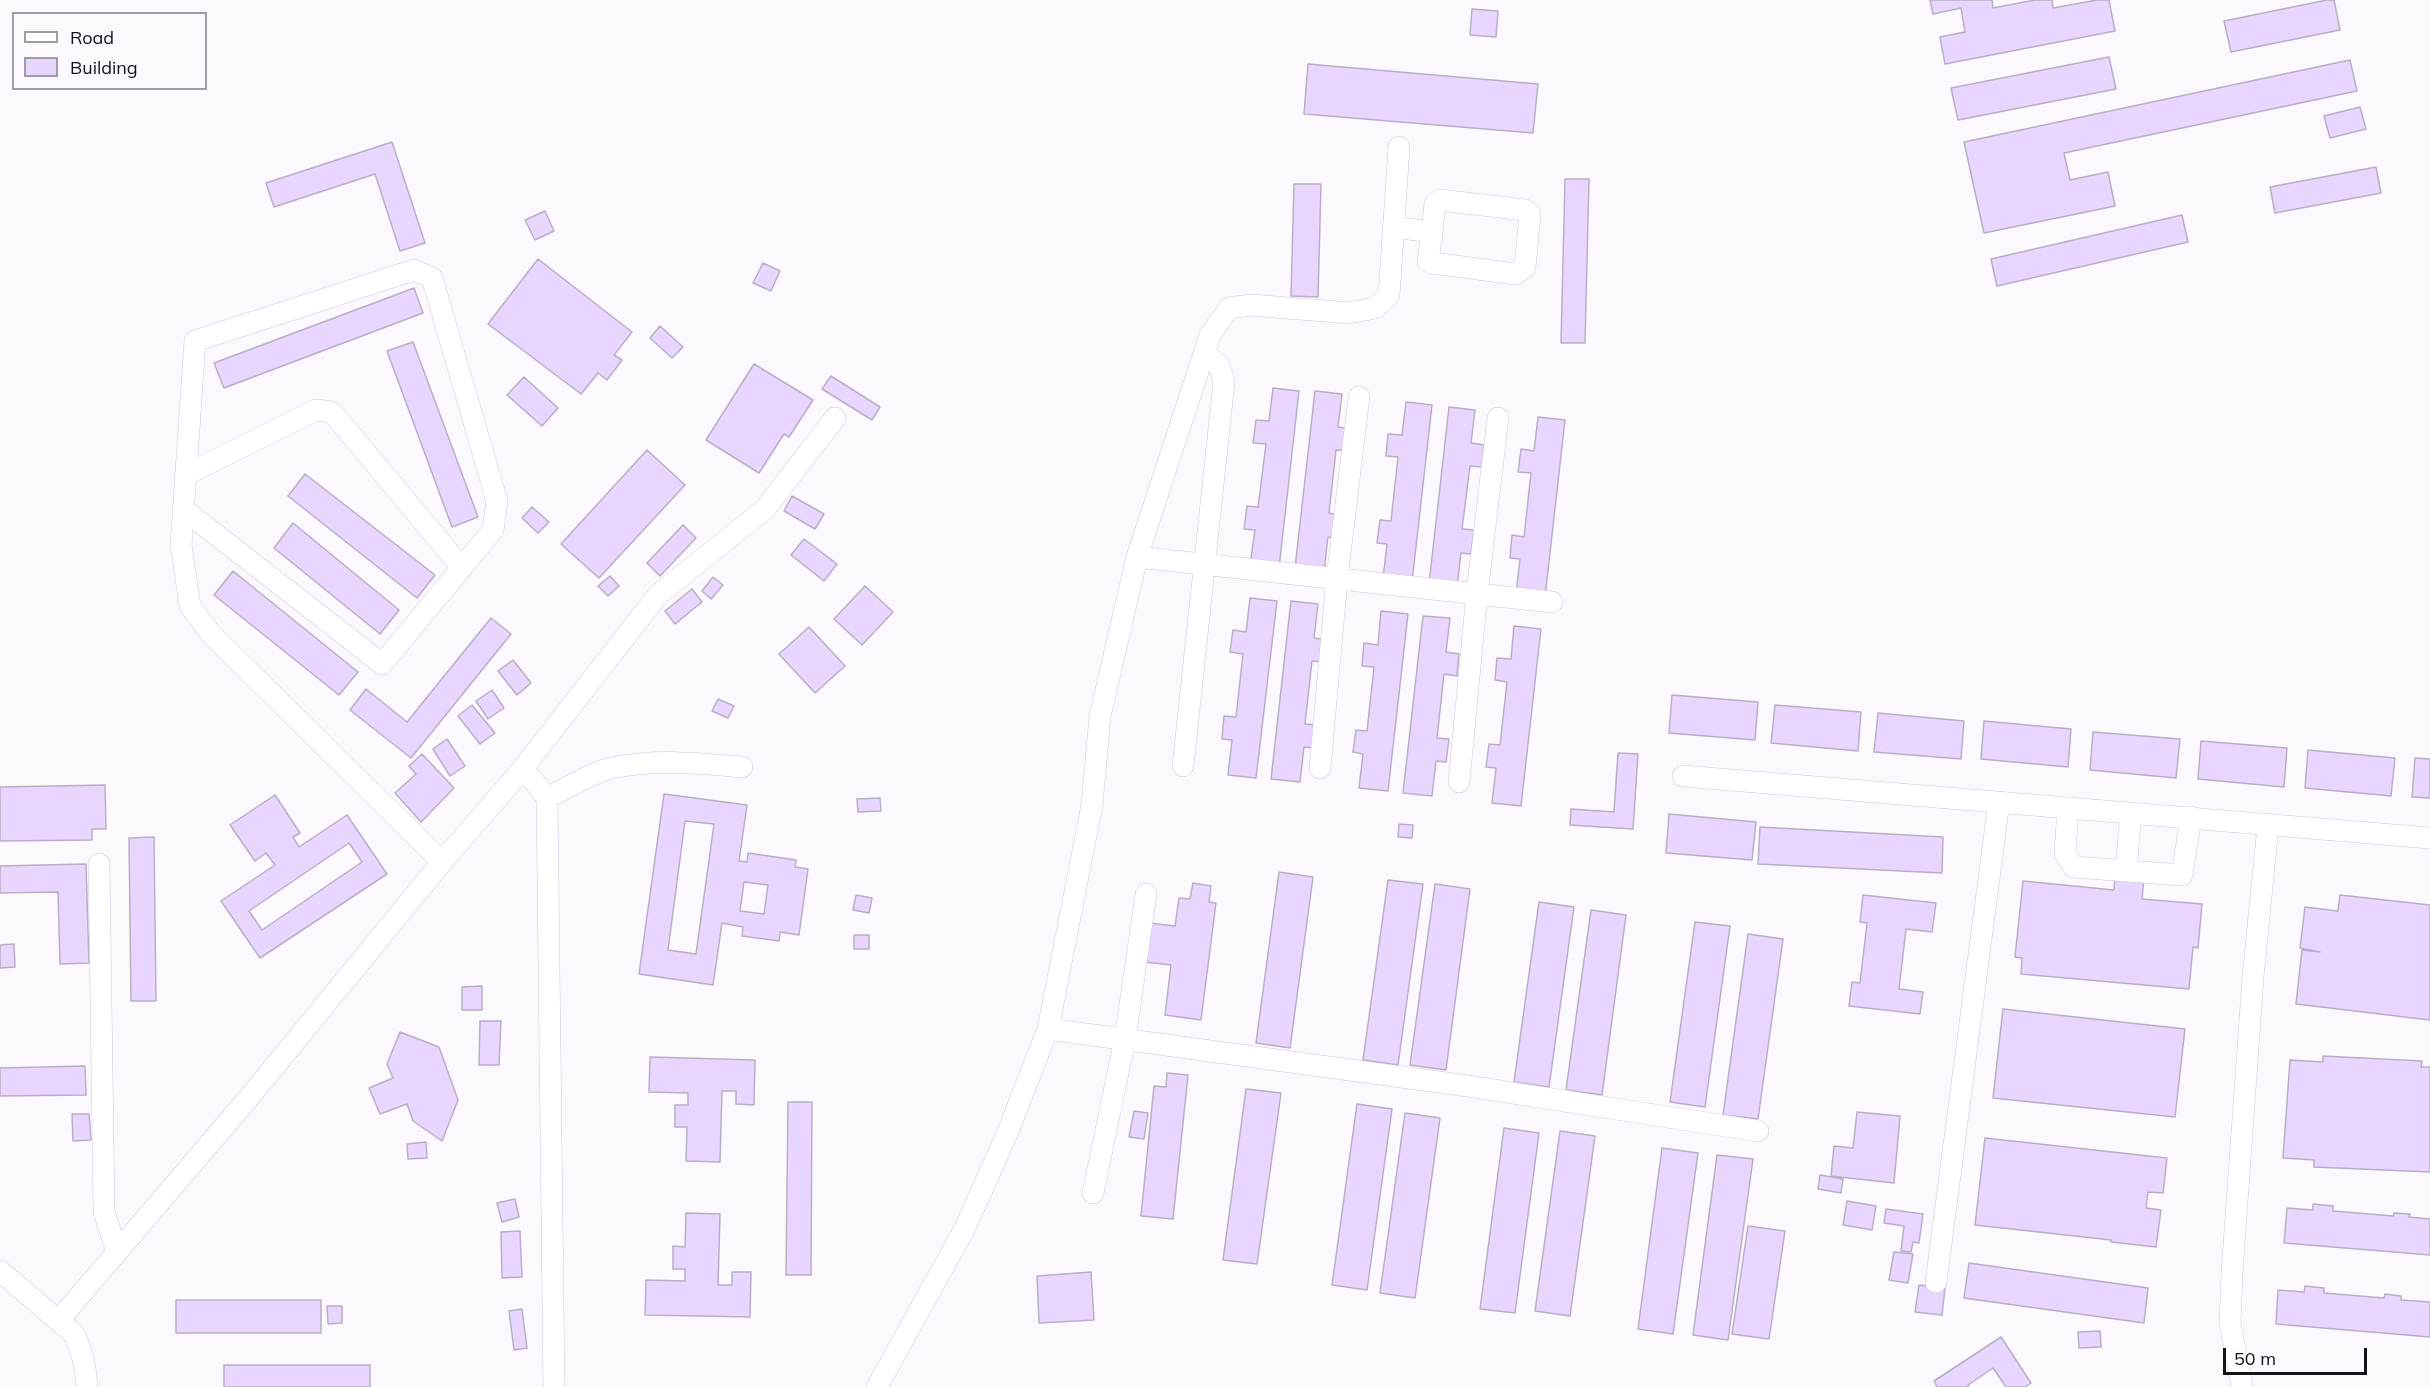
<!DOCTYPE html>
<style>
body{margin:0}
#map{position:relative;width:2430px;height:1387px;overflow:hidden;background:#fbf9fe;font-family:Mulish,sans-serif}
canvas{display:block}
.legend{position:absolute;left:12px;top:12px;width:195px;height:78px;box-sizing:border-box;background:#fbf9fe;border:2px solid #9f9da3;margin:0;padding:8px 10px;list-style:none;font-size:18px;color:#16121a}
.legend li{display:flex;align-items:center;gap:12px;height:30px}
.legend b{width:30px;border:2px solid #9f9da3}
.scale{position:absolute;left:2223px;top:1348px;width:144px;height:27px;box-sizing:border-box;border:3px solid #16121a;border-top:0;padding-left:8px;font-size:18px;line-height:21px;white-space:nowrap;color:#16121a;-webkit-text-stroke:4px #fbf9fe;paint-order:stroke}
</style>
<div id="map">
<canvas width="2430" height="1387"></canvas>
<ul class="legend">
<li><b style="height:8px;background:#fff"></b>Road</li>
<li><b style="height:16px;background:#e9d6fe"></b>Building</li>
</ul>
<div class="scale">50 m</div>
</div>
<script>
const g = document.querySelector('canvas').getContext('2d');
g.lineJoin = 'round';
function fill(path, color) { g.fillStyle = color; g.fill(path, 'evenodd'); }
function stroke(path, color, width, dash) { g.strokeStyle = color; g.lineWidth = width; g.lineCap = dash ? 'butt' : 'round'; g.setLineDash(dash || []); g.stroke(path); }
const building = new Path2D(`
 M1930 0H1992L1993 8 2035 0H2052L2053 8 2097 0H2109L2115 31 1945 64 1940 37 1965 32 1961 8 1933 14Z
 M2327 0H2334L2340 30 2231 52 2224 21Z
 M1472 9 1498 11 1496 37 1470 35Z
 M2109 57 2116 89 1958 120 1951 88Z
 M2350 60 2357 91 2064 153 2070 180 2108 172 2115 206 1984 233 1964 142Z
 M1308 64 1538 84 1533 133 1304 114Z
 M2360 107 2366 129 2330 138 2324 116Z
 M392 142 425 243 400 251 375 174 274 207 266 183Z
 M2376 167 2381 193 2275 213 2270 187Z
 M1565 179H1589L1585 343H1561Z
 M1294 184H1321L1318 297 1291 296Z
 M545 211 554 231 535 240 525 220Z
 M2182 215 2188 242 1997 286 1991 259Z
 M538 259 632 332 614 355 622 360 607 380 598 373 581 394 488 324Z
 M763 263 780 271 771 291 753 283Z
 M414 288 423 313 224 388 214 363Z
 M660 326 683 347 672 358 650 338Z
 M413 342 478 517 452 527 387 351Z
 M754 364 813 400 789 437 784 434 759 473 706 440Z
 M831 376 880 407 872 420 822 389Z
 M524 377 558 408 542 426 507 395Z
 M1273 388 1299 391 1279 568 1250 565 1255 530 1244 529 1247 506 1258 507 1266 444 1253 443 1256 420 1269 421Z
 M1315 391 1342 394 1338 427 1351 429 1349 451 1336 450 1329 513 1340 515 1338 538 1328 537 1324 571 1295 568Z
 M1406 402 1432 405 1412 582 1383 578 1387 544 1377 543 1380 520 1391 521 1398 457 1386 456 1388 434 1402 435Z
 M1449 407 1475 410 1471 443 1484 445 1482 467 1470 466 1462 529 1474 530 1471 554 1461 553 1457 587 1429 584Z
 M1538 417 1565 420 1545 597 1516 594 1520 559 1510 558 1512 535 1524 537 1531 473 1518 472 1521 449 1534 451Z
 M647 450 685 485 599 578 561 544Z
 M305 474 435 575 417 598 288 496Z
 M792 496 824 514 815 529 784 511Z
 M532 507 549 522 538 533 522 518Z
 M293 523 399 610 380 634 274 548Z
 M683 525 696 538 660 576 647 563Z
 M804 539 837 564 824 581 791 555Z
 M233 571 358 672 339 695 214 595Z
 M610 576 619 586 608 596 598 586Z
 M713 577 723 585 711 599 702 591Z
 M865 586 893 612 862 645 834 619Z
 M692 589 702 602 675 624 665 611Z
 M1250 598 1277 601 1256 778 1228 775 1232 740 1222 739 1224 716 1236 717 1243 654 1230 652 1233 630 1246 632Z
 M1291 601 1318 604 1314 638 1327 640 1325 662 1312 661 1305 724 1317 725 1314 748 1304 747 1300 782 1271 779Z
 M1381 611 1408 614 1388 791 1359 788 1363 754 1353 752 1356 730 1367 731 1374 667 1362 666 1364 643 1378 645Z
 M1423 616 1450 618 1446 652 1459 654 1457 676 1444 674 1437 738 1449 739 1446 762 1436 761 1432 796 1403 793Z
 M491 618 511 634 411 758 350 710 366 689 407 722Z
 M1514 626 1541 629 1521 806 1492 803 1496 768 1486 767 1489 744 1500 745 1507 682 1495 680 1497 658 1511 659Z
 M809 627 845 666 815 693 779 654Z
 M513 660 531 683 517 695 498 671Z
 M492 690 504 708 488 719 476 701Z
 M1672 695 1758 702 1755 740 1669 733Z
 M718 699 734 706 728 718 712 711Z
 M472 705 495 733 480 744 458 716Z
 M1775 705 1861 712 1858 751 1771 743Z
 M1878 713 1964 721 1961 759 1874 752Z
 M1984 721 2071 729 2068 767 1981 759Z
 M2093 732 2180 739 2176 778 2090 770Z
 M447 739 465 766 450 776 433 749Z
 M2201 741 2287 748 2284 787 2198 779Z
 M2308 750 2395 758 2391 796 2305 788Z
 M1618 753 1638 754 1633 829 1570 825 1571 809 1614 812Z
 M422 754 454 788 421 822 395 793 416 774 409 766Z
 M2415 758 2430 759V798L2412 797Z
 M105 785 106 829H92V840L0 841V787Z
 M664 794 747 805 739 861 747 862 748 853 796 860 795 867 808 869 799 935 780 932 779 941 742 936 743 927 722 923 713 985 639 974ZM685 821 714 824 696 954 668 950ZM744 882 768 885 764 914 740 911Z
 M275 795 300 833 293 837 299 847 347 815 387 874 260 958 221 901 275 865 266 853 255 861 230 825ZM349 843 362 862 262 930 249 911Z
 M880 798 881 811 858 812 857 799Z
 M1669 814 1756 822 1752 860 1666 853Z
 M1399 824 1413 825 1412 838 1398 837Z
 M1760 827 1943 837 1942 873 1758 864Z
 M154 837 156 1001H131L129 838Z
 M86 864 89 963 60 964 58 892 0 893V866Z
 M1279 872 1313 877 1290 1048 1256 1043Z
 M2115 875 2144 878 2142 899 2202 904 2198 948 2193 947 2189 989 2021 974 2022 958 2015 957 2023 881 2114 890Z
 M1388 880 1423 884 1398 1065 1363 1060Z
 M1193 883 1211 886 1209 902 1216 903 1201 1020 1165 1015 1171 965 1145 962 1150 923 1175 926 1179 898 1190 899Z
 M1435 884 1470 889 1446 1070 1410 1065Z
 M856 895 872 898 869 913 853 910Z
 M1863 895 1936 903 1932 932 1906 929 1899 989 1923 992 1920 1014 1849 1006 1852 982 1860 983 1867 923 1860 922Z
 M2340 895 2430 905V1020L2296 1004 2302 950 2320 952 2300 948 2305 907 2338 911Z
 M1539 902 1574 907 1549 1087 1514 1082Z
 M1591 910 1626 915 1602 1095 1566 1090Z
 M1695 922 1730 926 1705 1107 1670 1102Z
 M1748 934 1783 939 1758 1119 1723 1115Z
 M854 935H869V949H854Z
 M14 944 15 967 0 968V945Z
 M482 986V1010H462V987Z
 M2003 1009 2185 1029 2175 1117 1993 1098Z
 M480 1021H501L499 1065H479Z
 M400 1032 439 1047 458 1100 442 1141 413 1121 407 1104 380 1114 369 1088 393 1078 387 1064Z
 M2323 1056 2422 1061 2421 1067H2430V1172L2314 1167V1160L2283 1158 2290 1060 2323 1062Z
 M650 1057 755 1060 754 1105 736 1104V1091H722L720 1162 686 1161 687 1127H675V1105H688V1093L649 1092Z
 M85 1066 86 1095 0 1096V1068Z
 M1167 1073 1188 1075 1173 1219 1141 1216 1154 1086 1166 1087Z
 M1246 1089 1281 1093 1257 1264 1223 1260Z
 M788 1102H812L811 1275H786Z
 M1357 1104 1392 1109 1367 1290 1332 1285Z
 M1134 1111 1148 1113 1144 1139 1129 1137Z
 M1857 1112 1900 1116 1894 1183 1831 1176 1834 1146 1853 1148Z
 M1405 1113 1440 1118 1415 1298 1380 1293Z
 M72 1114H89L91 1140 73 1141Z
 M1504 1128 1539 1133 1515 1313 1480 1309Z
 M1560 1131 1595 1136 1570 1316 1535 1311Z
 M1985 1138 2167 1158 2163 1193 2148 1192 2146 1208 2161 1210 2156 1247 2111 1242V1240L1975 1225Z
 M426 1142 427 1158 408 1159 407 1144Z
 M1662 1148 1698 1153 1673 1334 1638 1329Z
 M1717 1155 1753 1159 1728 1340 1693 1335Z
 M1820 1175 1843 1179 1841 1193 1818 1189Z
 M515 1199 519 1217 502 1222 497 1203Z
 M1847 1201 1876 1206 1872 1230 1843 1225Z
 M2313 1204 2333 1206V1211L2393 1216 2394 1213 2410 1214 2409 1217 2430 1219V1255L2284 1243 2287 1208 2313 1210Z
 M1886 1209 1923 1214 1919 1243 1913 1242 1911 1252 1901 1251 1904 1226 1884 1223Z
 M686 1213 720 1214 718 1285H732V1272H751L750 1317 645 1315 646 1280 685 1281V1269H673V1246L685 1247Z
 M1748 1226 1785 1231 1769 1339 1732 1334Z
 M520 1231 522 1277 502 1278 501 1232Z
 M1894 1252 1913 1254 1908 1283 1889 1280Z
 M1969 1263 2148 1288 2144 1323 1964 1298Z
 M1091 1272 1094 1320 1039 1323 1037 1276Z
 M1919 1285 1945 1288 1942 1315 1915 1312Z
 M2305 1286 2324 1288V1293L2384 1298 2385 1294 2401 1296V1300L2430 1302V1337L2276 1324 2278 1290 2304 1292Z
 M176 1300H321V1333H176Z
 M327 1306H342V1323L328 1324Z
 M522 1309 527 1348 514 1350 509 1311Z
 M2100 1331 2101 1347 2079 1348 2078 1332Z
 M2001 1337 2031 1383 2025 1387H2006L1993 1368 1968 1385 1969 1387H1937L1934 1381Z
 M224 1365H370V1387H224Z`);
fill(building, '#e9d6fe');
stroke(building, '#b9afc5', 1.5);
const minor = new Path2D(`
 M1394 227 1432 232 1428 261 1432 263 1516 274 1525 267 1530 214 1525 210 1440 200 1435 204 1432 232
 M185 475 316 410 332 412 462 568
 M183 509 382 664 493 530 497 501 432 278 414 270 195 341 181 545 190 606 211 634 442 862
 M1137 557 1552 602
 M1183 766 1224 382 1219 365 1204 353
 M1320 768 1337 578 1359 397
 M520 772 532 779 547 798 554 1387
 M1683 776 2430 838
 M1459 782 1477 593 1498 418
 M547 798C566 789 591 773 611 768 654 759 698 763 742 767
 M2068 808 2065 854 2074 867 2182 875 2191 817
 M99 864 104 1212 117 1252
 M2126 871 2131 813
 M1048 1029 1468 1086 1758 1131
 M1093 1193 1125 1039 1146 894
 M0 1271 74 1334C83 1352 86 1368 87 1387
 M1936 1282 1999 802
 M59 1320 252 1094 442 862 520 772 658 595 765 509 835 418
 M877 1387 965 1228 1007 1134 1048 1029 1092 805 1100 716 1137 557 1210 335 1229 308 1251 305 1349 313 1375 308 1389 295 1399 147
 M2242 1387 2230 1323 2232 1273 2253 977 2268 826`);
stroke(minor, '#cec4db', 22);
stroke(minor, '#fff', 21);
</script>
